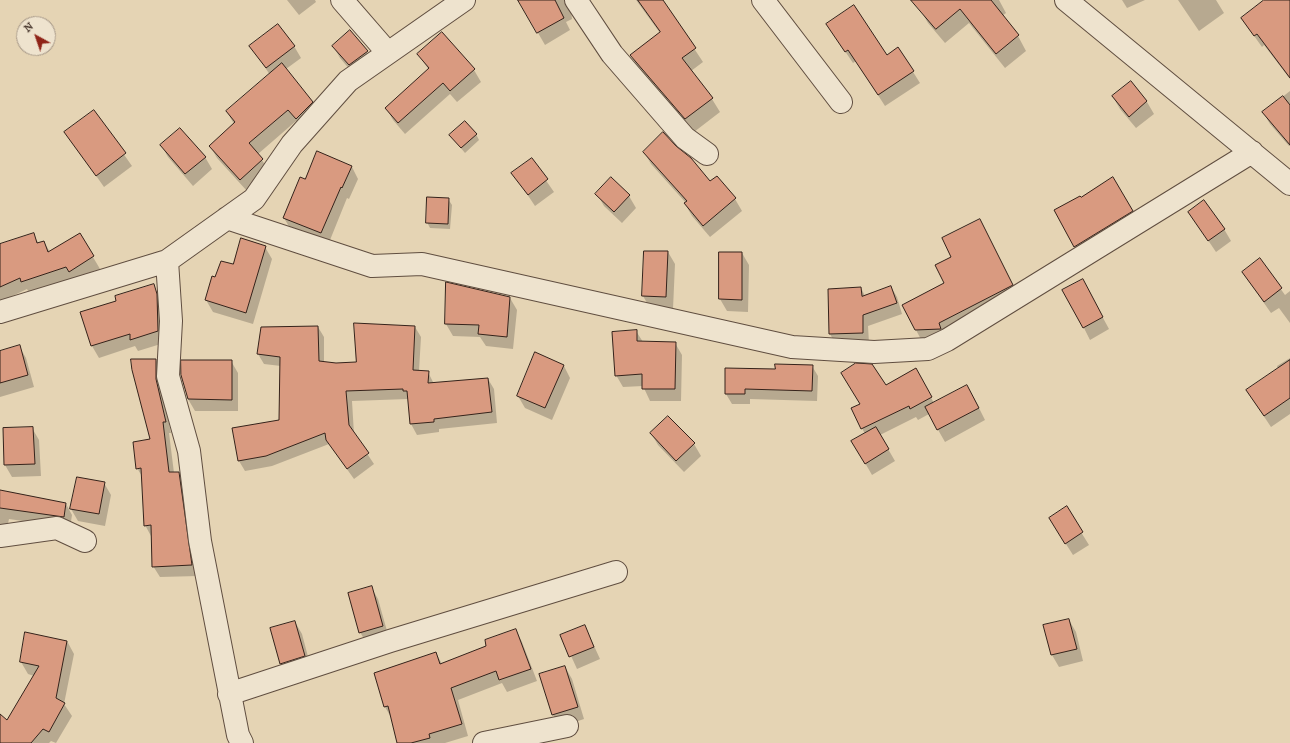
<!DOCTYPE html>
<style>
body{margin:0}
#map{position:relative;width:1290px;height:743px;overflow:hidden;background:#e5d4b4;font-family:"IM FELL French Canon",serif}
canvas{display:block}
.north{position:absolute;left:16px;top:16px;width:40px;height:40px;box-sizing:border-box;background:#eee3ce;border:1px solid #a49686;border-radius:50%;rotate:320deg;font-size:11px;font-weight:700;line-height:16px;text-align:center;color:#34221a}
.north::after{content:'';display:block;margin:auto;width:14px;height:18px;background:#8f2418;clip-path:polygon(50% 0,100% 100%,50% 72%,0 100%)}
</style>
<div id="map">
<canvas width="1290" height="743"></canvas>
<div class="north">N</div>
</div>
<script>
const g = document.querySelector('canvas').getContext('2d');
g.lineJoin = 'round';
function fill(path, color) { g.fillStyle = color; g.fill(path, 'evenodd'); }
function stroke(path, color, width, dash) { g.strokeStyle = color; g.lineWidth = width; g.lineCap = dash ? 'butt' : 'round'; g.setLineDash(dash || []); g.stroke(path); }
fill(new Path2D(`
 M287 0H315L316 2 299 15Z
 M519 0H565L571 10 572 19 566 22 570 30 545 45Z
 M636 0H662L703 62 691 71 712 99 720 112 694 132 639 69 631 56 660 33Z
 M928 0H999L1006 13 1002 16 1018 36 1026 51 1005 68 969 23 945 43 928 23 919 8Z
 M1122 0H1145L1127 8Z
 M1178 0H1216L1224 13 1199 31Z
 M1265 0H1290V79L1264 45 1262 47 1242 19Z
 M350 32 367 52 374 64 356 77 340 58 333 46Z
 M834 35 887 56 898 48 920 83 885 106 856 61 853 63Z
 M251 46H294L301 58 286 69 312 102 319 114 303 130 296 121 258 154 269 171 247 191 217 158 210 146 234 124 227 112 270 75Z
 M418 54 474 70 481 82 457 102 450 94 405 134 393 120 386 108 429 70Z
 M1131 82 1147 102 1154 114 1136 128 1120 109 1113 97Z
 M1290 91V146H1289L1270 124 1263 112Z
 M94 112 132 166 104 187 66 133Z
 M476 134 479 140 465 153 450 135Z
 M161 145 205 157 212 169 193 186 168 157Z
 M318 152 352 167 358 179 349 199 347 198 328 245 291 230 284 218 305 180Z
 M644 152 710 182 735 199 742 211 710 237 692 216 685 204 686 203 651 164Z
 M531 159 554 192 535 206 513 173Z
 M597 194 629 196 636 208 622 223 604 206Z
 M448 199 452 205 450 229 430 228 427 222Z
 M1055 210 1132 211 1139 223 1082 258Z
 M1189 212 1224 229 1231 241 1216 252Z
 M980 220 1021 302 925 347 916 330 945 283 953 257Z
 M33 234 39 244 44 242 50 252 80 235 100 269 76 283 29 293 27 289 0 302V245Z
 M265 247 272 259 253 324 213 312 206 300 216 279Z
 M645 252H668L675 264 673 309 650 308 643 296Z
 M742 253 749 265 748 312 727 311 720 299Z
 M1260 260 1285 295 1290 291V323L1279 308 1271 313 1243 273Z
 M447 283 510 298 517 310 513 349 486 346 480 337 453 336 446 324Z
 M153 285 160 297 164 343 138 351 135 346 99 358 92 346 81 313 117 301Z
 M891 287 897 297 902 314 868 326 869 343 836 345 830 334 861 288 865 296Z
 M1089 292 1109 329 1090 340 1084 328Z
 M318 327 324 337V363L336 364 358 363 415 327 421 337 419 371 428 372 434 384 488 379 494 389 497 423 439 429V432L417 435 411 424 408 399 352 401 354 434 374 464 354 479 329 444 272 466 245 471 239 461 280 420 281 366 264 364 258 354Z
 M636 331 643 342 675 343 682 355 681 401H650L643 386 623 387 616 375Z
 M19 346 26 358 34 387 0 397V352Z
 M1290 358V414L1271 427 1247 391 1278 369 1277 366Z
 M156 360 162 371V391L171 433H169L174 473H178L185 484 198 576 160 577 153 566 151 536 145 525 143 478 137 468 152 440Z
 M231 361 238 373V411H195L188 399Z
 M564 366 570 378 552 420 525 408 518 396Z
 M812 366 818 376 817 401 750 399V404H732L726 394 776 370Z
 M915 369 934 403 974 398 985 420 945 442 929 414 918 420 916 417 880 435 895 461 872 475 853 442 865 434 862 428 861 404 885 386Z
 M32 428 39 440 41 476 12 477 5 465 4 429Z
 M651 433 694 444 701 456 684 472 658 445Z
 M104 483 111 495 105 526 78 521 71 509Z
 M0 491 66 504 72 515 70 528 9 519 7 528 0 526Z
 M1066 508 1089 545 1073 555 1057 530Z
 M371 587 378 599 389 638 367 644 360 632Z
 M1069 620 1076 632 1083 661 1059 667 1052 655Z
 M295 622 302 634 311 668 288 675 281 663Z
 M585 626 600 659 577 669 562 636Z
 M516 630 522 642 537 681 507 692 502 683 458 700 468 736 445 743H398L392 719 385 707 375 673 436 653 442 664 488 646Z
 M26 634 67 641 74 654 64 704 72 716 56 743 51 741 49 743H0V716L7 721 34 676 28 674 21 662Z
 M565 667 572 679 584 719 560 727 553 715Z`), '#0003');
const building = new Path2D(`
 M518 0H555L564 18 537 33Z
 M638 0H663L696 48 682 58 713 98 685 119 630 55 660 32Z
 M911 0H991L1019 35 996 54 960 9 936 29Z
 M1264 0H1290V78L1257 34 1254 36 1241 18Z
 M854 5 887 55 898 47 914 71 878 95 848 50 845 52 826 24Z
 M278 24 295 46 266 68 249 46Z
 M350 30 368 51 349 65 332 46Z
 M442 32 475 69 450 91 443 83 398 123 385 108 429 68 417 54Z
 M282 63 313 102 296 119 288 110 249 143 263 159 240 180 209 146 235 122 226 111Z
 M1131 81 1147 101 1129 117 1112 96Z
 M1283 96 1290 105V145L1262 112Z
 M94 110 126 153 96 176 64 132Z
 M465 121 477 134 461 148 449 135Z
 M180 128 206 157 185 174 160 145Z
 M663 132 676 146 691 158 710 181 717 176 736 198 703 226 684 203 687 201 643 152Z
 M317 151 352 166 342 188 341 187 321 233 283 218 300 177 305 179Z
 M532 158 548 179 528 195 511 173Z
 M611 177 630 195 614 212 595 194Z
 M1113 177 1133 211 1074 247 1054 210 1080 196 1081 197Z
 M427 197 449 198 448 224 426 223Z
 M1204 200 1225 229 1208 241 1188 212Z
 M980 219 1013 285 939 323 941 329 915 330 902 305 944 283 935 265 951 257 942 238Z
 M34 233 37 243 44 241 48 252 80 233 94 256 69 272 66 267 21 282 20 278 0 287V244Z
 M241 238 266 246 246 313 205 300 212 276 215 277 221 261 233 264Z
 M644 251H668L666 297 642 296Z
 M719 252H742V300L719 299Z
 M1260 258 1282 288 1264 302 1242 272Z
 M1083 279 1103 317 1083 328 1062 290Z
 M446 282 510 297 507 337 478 334 479 325 445 324Z
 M154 284 157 294 158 331 130 340V334L91 346 80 312 116 301 115 296Z
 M891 286 897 303 863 315V333L829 334 828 289 861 287 862 296Z
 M354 323 415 326 413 370 429 371 428 383 488 378 492 412 434 419V422L410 424 407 391H403V389L346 391 349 425 369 453 347 469 326 440 325 433 266 456 238 461 232 428 279 420 280 357 257 354 261 327 318 326 319 361 336 363 356 362Z
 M637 330V341L676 342 675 389H642V374L615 376 612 332Z
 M20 345 28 375 0 383V351Z
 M535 352 564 365 545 408 517 396Z
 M131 359H156V379L166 422H163L169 472H179L192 565 152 567 151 525 144 526 141 468 136 469 133 442 150 439 132 370Z
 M181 360H232V400L188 399 181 375Z
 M1290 360V398L1264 416 1246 390Z
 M856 363 872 364 886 385 916 368 932 397 910 409 909 406 861 429 851 408 860 404 841 373Z
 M775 364 813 365 812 391 745 389V394H725V368L775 369Z
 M967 385 979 408 937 430 925 407Z
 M668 416 695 443 676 461 650 433Z
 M33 427 35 464 4 465 3 428Z
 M876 427 889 449 865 464 851 441Z
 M77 477 105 482 99 514 70 509Z
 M0 490 66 503 64 517 0 508Z
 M1067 506 1083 532 1065 544 1049 518Z
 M372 586 383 626 359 633 348 593Z
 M1069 619 1077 649 1051 655 1043 625Z
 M295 621 305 656 280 664 270 628Z
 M585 625 594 647 569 657 560 635Z
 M516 629 531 669 499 680 496 671 451 688 462 724 429 734 430 738 411 743H397L388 706 384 707 374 673 436 652 440 664 486 646 485 640Z
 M25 632 67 641 56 698 65 703 49 732 43 729 31 743H0V714L7 720 39 666 20 662Z
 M565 666 578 707 552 715 539 674Z`);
fill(building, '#d99a80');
stroke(building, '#34221a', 1);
const street = new Path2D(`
 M342 0 388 53
 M576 0 612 54 685 138 707 154
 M763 0 841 102
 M1066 0 1290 184
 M227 218 372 266 422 264 792 347 874 352 928 349 947 340 1252 152
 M167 261 171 321 168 376 189 451 200 541 238 735 242 743
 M0 312 167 261 254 199 292 144 348 81 464 0
 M0 536 57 528 85 541
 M229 694 390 641 616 572
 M484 743 567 726`);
stroke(street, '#604e40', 24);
stroke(street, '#eee3ce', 22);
</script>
